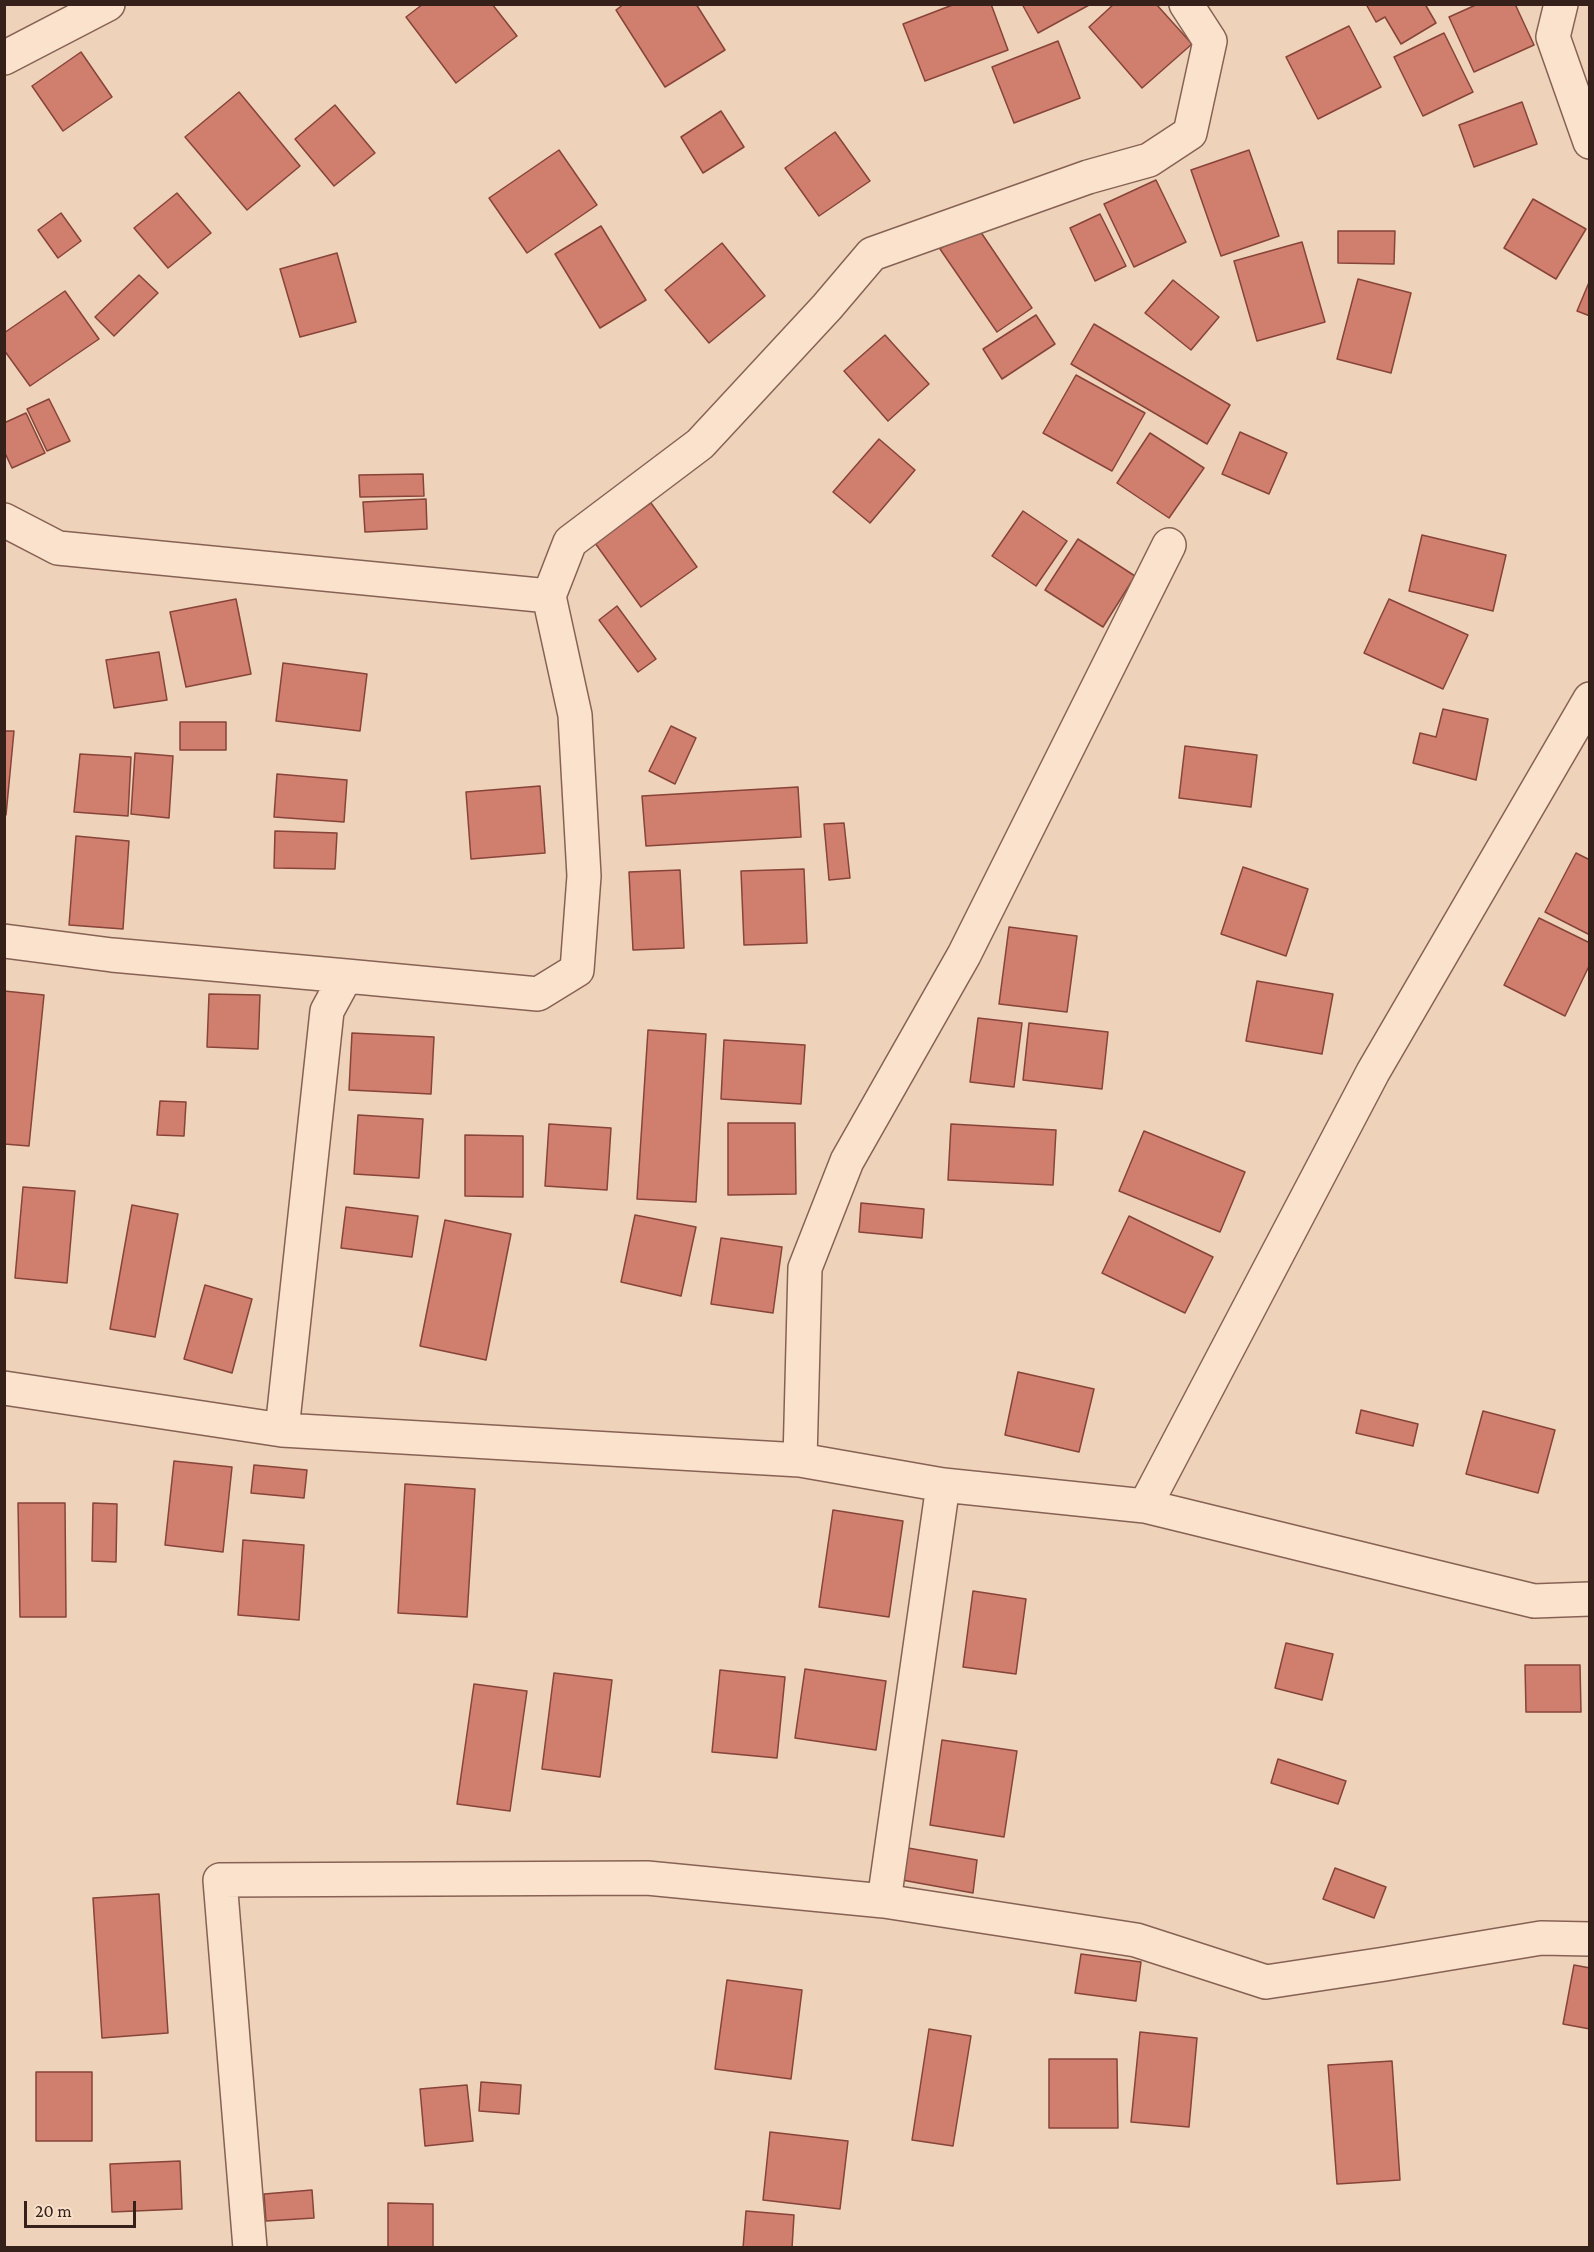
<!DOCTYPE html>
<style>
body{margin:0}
#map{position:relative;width:1594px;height:2252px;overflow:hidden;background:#efd2ba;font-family:"Crimson Pro",serif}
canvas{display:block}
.frame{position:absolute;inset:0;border:6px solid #35201a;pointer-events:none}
.scale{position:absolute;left:24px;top:2201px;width:112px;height:27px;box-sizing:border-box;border:3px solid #35201a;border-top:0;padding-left:8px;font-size:18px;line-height:21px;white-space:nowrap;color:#35201a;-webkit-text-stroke:4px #f7dfca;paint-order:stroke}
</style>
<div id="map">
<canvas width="1594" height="2252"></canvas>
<div class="frame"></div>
<div class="scale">20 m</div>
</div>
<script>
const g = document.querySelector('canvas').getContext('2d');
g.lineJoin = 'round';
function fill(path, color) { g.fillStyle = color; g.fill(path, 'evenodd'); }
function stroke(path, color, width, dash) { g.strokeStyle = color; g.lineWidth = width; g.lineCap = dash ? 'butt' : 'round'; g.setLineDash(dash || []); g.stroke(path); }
const building = new Path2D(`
 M423 4H492L517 36 456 83 406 17Z
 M624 4H696L725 50 665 87 616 10Z
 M955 4H991L1008 50 925 81 903 24Z
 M1022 4H1091L1038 33Z
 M1114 4H1156L1192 44 1142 88 1089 27Z
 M1366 4H1425L1436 23 1401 44 1385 17 1376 22Z
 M1478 4H1515L1534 45 1474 72 1449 17Z
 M1349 26 1381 87 1318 119 1286 57Z
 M1444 33 1473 92 1423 116 1394 57Z
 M1058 41 1080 98 1014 123 992 67Z
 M81 52 112 97 63 131 32 86Z
 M239 92 300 166 247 210 185 137Z
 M1522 102 1537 144 1474 167 1459 125Z
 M335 105 375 153 334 186 295 139Z
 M721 111 744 147 703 173 681 137Z
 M835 132 870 181 819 216 785 168Z
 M559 150 597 205 527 253 489 198Z
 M1249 150 1279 236 1221 256 1191 170Z
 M1156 180 1186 242 1134 267 1104 204Z
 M177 193 211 233 168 268 134 228Z
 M1533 199 1586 229 1556 279 1504 248Z
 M61 213 81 241 58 258 38 230Z
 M1100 214 1126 266 1095 281 1070 228Z
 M976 225 1032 308 997 332 940 249Z
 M601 226 646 300 600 328 555 254Z
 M1338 231H1395L1394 264 1338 263Z
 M1302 242 1325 322 1257 341 1234 261Z
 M722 243 765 296 709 343 665 290Z
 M337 253 356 322 300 337 280 269Z
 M139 275 158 293 114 336 95 317Z
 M1358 279 1411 293 1391 373 1337 359Z
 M1173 280 1219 317 1191 350 1145 313Z
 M1590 280V316L1577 311Z
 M65 291 99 339 30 386 4 350V333Z
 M1036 315 1055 344 1002 379 983 349Z
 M1094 324 1230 405 1207 444 1071 364Z
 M885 335 929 384 888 421 844 371Z
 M1076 375 1145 413 1112 471 1043 433Z
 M49 399 70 441 47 451 27 409Z
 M26 413 45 453 12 468 4 451V423Z
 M1240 432 1287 453 1269 494 1222 474Z
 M1150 433 1204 468 1169 518 1117 483Z
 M879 439 915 470 870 523 833 492Z
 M423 474 424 496 360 497 359 475Z
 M426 499 427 529 365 532 363 502Z
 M651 503 697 567 641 607 595 543Z
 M1023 511 1067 541 1036 586 992 556Z
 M1422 535 1506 555 1493 611 1409 591Z
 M1078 539 1135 576 1103 627 1045 590Z
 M236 599 251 674 186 687 170 612Z
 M1389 599 1468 635 1443 689 1364 653Z
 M617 606 656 659 638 672 599 620Z
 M159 652 167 700 114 708 106 660Z
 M283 663 367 674 360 731 276 721Z
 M1443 709 1488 719 1476 780 1413 763 1420 733 1436 737Z
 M180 722H226V750H180Z
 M671 726 696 738 675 784 649 771Z
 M4 731H14L6 815H4Z
 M1185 746 1257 755 1251 807 1179 798Z
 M135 753 173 756 169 818 131 814Z
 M80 754 131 757 128 816 74 812Z
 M277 774 347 780 344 822 274 817Z
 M540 786 545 853 471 859 466 792Z
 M798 787 801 837 646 846 642 796Z
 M844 823 850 878 829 880 824 824Z
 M275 831 337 833 335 869 274 868Z
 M76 836 129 841 123 929 69 925Z
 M1576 853 1590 860V935L1545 912Z
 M1243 867 1308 889 1286 956 1221 934Z
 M804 869 807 943 744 945 741 871Z
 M680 870 684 948 633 950 629 872Z
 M1539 918 1590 943V964L1565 1016 1504 985Z
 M1009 927 1077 936 1067 1012 999 1004Z
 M1257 981 1333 994 1322 1054 1246 1041Z
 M4 991 44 995 29 1146 4 1144Z
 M209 994 260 995 258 1049 207 1047Z
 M978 1018 1022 1023 1014 1087 970 1082Z
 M1029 1023 1108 1032 1102 1089 1023 1080Z
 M648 1030 706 1034 696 1202 637 1199Z
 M352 1033 434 1037 431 1094 349 1090Z
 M724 1040 805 1045 801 1104 721 1099Z
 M160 1101 186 1102 184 1136 157 1135Z
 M358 1115 423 1119 419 1178 354 1174Z
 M728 1123H795L796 1194 728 1195Z
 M549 1124 611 1128 607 1190 545 1186Z
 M951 1124 1056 1130 1053 1185 948 1180Z
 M1144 1131 1245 1172 1220 1232 1119 1191Z
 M465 1135 523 1136V1197L465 1196Z
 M23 1187 75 1191 67 1283 15 1278Z
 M861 1203 924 1209 922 1238 859 1232Z
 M132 1205 178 1214 155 1337 110 1329Z
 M346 1207 418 1216 412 1257 341 1248Z
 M635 1215 696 1227 681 1296 621 1282Z
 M1129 1216 1213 1257 1185 1313 1102 1273Z
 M445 1220 511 1234 486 1360 420 1346Z
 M721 1238 782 1247 773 1313 711 1304Z
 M205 1285 252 1299 232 1373 184 1359Z
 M1018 1372 1094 1389 1079 1452 1005 1435Z
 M1361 1410 1418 1424 1413 1446 1356 1433Z
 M1483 1411 1555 1430 1538 1493 1466 1474Z
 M174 1461 232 1467 223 1552 165 1545Z
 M254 1465 307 1470 304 1498 251 1493Z
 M405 1484 475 1489 467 1617 398 1613Z
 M18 1503H65L66 1617H20Z
 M93 1503 117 1504 116 1562 92 1561Z
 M833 1510 903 1521 889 1617 819 1607Z
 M243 1540 304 1545 299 1620 238 1615Z
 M973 1591 1026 1599 1016 1674 963 1667Z
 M1286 1643 1333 1654 1322 1700 1275 1688Z
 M1525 1665H1580L1581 1712H1526Z
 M805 1669 886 1681 876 1750 795 1738Z
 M720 1670 785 1677 777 1758 712 1752Z
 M554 1673 612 1680 600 1777 542 1769Z
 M474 1684 527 1691 510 1811 457 1804Z
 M942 1740 1017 1751 1004 1837 930 1825Z
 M1278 1759 1346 1781 1338 1804 1271 1783Z
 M908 1848 977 1860 973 1893 902 1880Z
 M1335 1868 1386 1887 1374 1918 1323 1899Z
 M159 1894 168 2033 102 2038 93 1898Z
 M1081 1954 1141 1962 1136 2001 1075 1993Z
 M1574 1965 1590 1968V2029L1563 2024Z
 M727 1980 802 1990 791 2079 715 2069Z
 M929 2029 971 2036 953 2146 912 2140Z
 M1140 2032 1197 2038 1189 2127 1131 2122Z
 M1049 2059H1117L1118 2128H1049Z
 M1392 2061 1400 2180 1337 2184 1328 2065Z
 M36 2072H92V2141H36Z
 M481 2082 521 2085 519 2114 479 2111Z
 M467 2085 473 2141 425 2146 420 2089Z
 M770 2132 848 2141 840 2209 763 2200Z
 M180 2161 182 2209 112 2212 110 2164Z
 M312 2190 314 2218 266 2221 264 2194Z
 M388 2203 433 2204V2248H388Z
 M746 2211 794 2215 792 2248H743Z`);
fill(building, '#d07e6e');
stroke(building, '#874439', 1.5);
const minor = new Path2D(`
 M1561 4 1553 37 1590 142
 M4 58 108 4
 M4 520 58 548 549 596
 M4 941 112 955 346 976
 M4 1388 282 1430 800 1460 943 1485 1145 1506 1534 1601 1590 1599
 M282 1430 327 1011 346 976 538 994 577 970 584 876 575 715 549 596 570 542 700 444 827 307 872 254 1088 177 1149 160 1190 133 1210 41 1186 4
 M800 1460 805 1268 847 1161 964 955 1169 545
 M1145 1506 1373 1072 1590 699
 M884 1901 943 1485
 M250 2248 220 1880 647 1878 884 1901 1136 1940 1266 1982 1385 1964 1541 1938 1590 1939`);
stroke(minor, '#876254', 36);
stroke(minor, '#fae2cd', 33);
</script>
